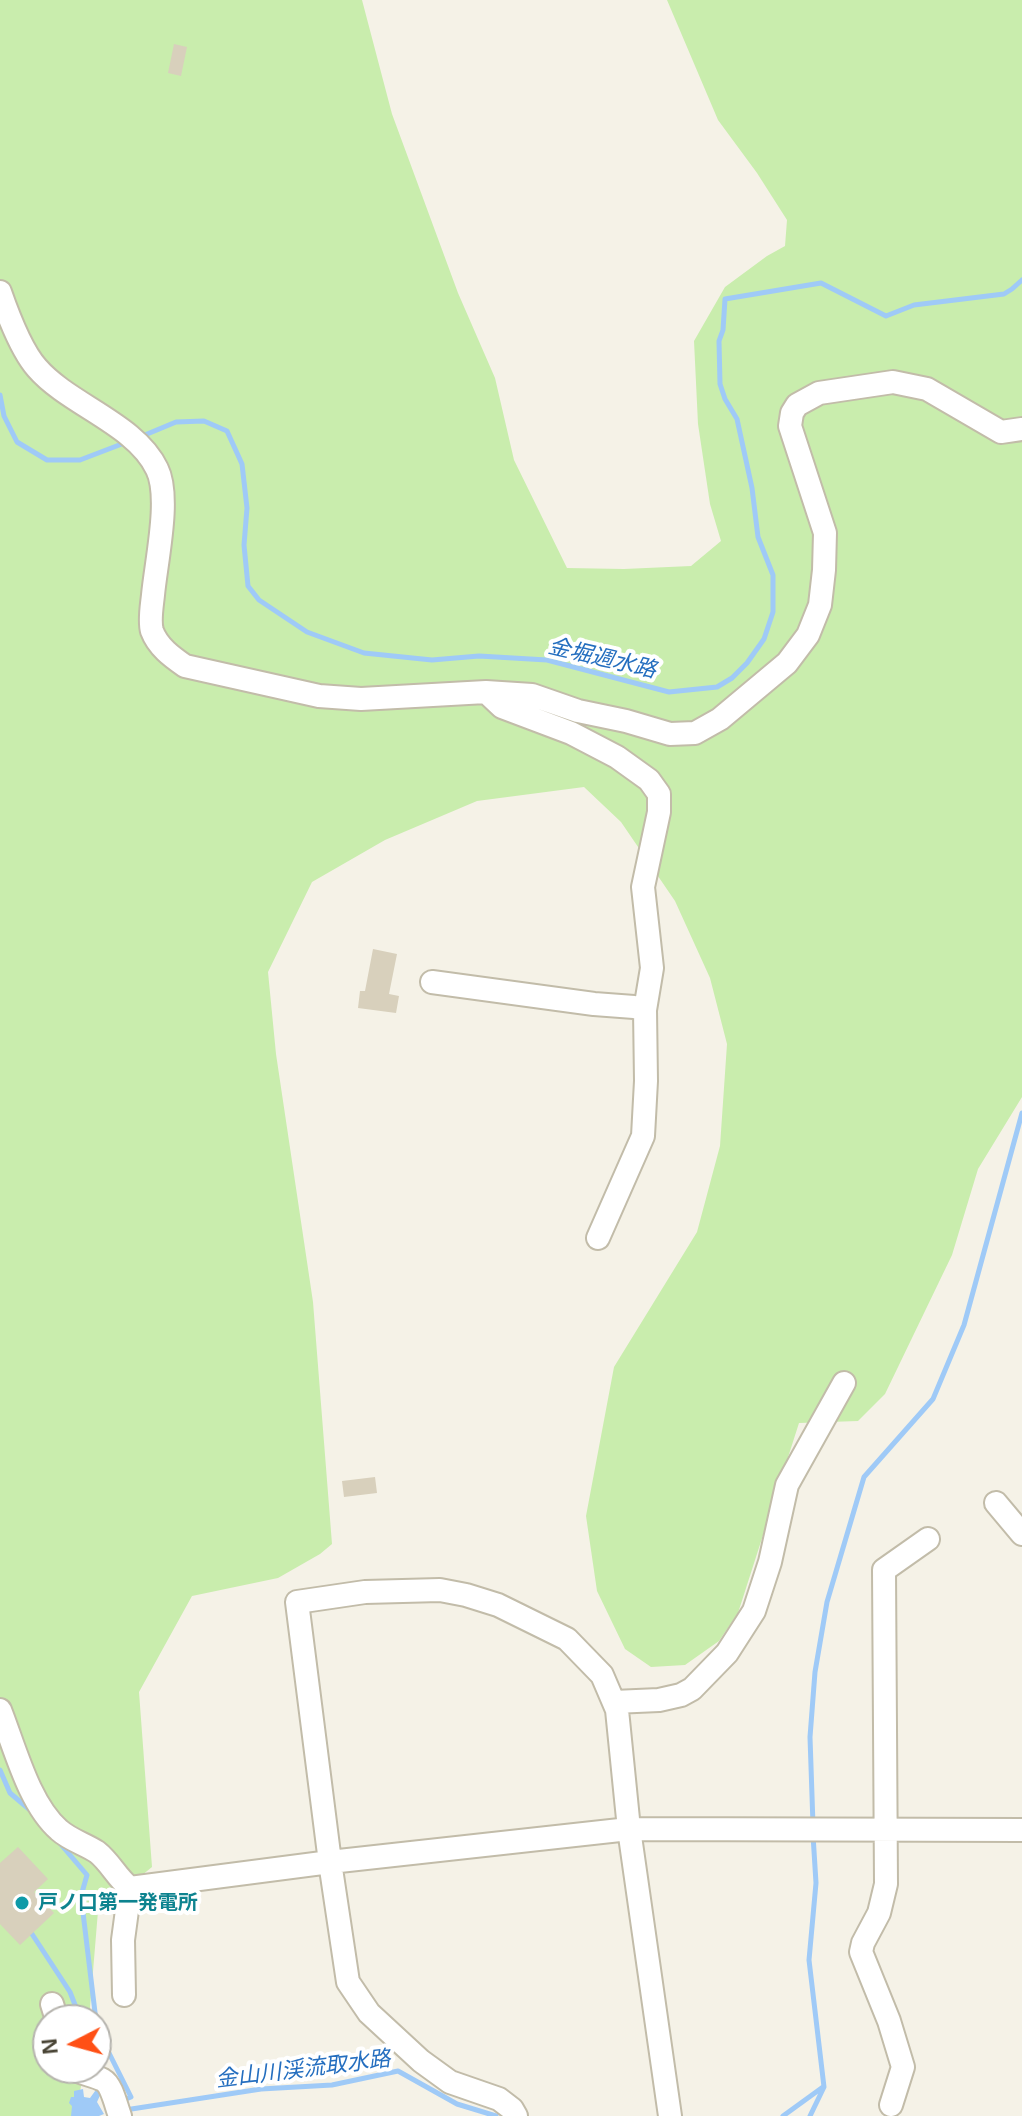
<!DOCTYPE html>
<meta charset="utf-8">
<style>
body{margin:0}
#map{position:relative;width:1022px;height:2116px;overflow:hidden;background:#f5f2e7;font-family:Helvetica,sans-serif}
canvas{display:block}
.north{position:absolute;left:32px;top:2004px;width:80px;height:80px;box-sizing:border-box;background:#fff;border:2px solid #b6b4ae;border-radius:50%;rotate:264deg;font-size:22px;font-weight:700;line-height:32px;text-align:center;color:#494435}
.north::after{content:'';display:block;margin:auto;width:28px;height:36px;background:#ff5015;clip-path:polygon(50% 0,100% 100%,50% 72%,0 100%)}
</style>
<div id="map">
<canvas width="1022" height="2116"></canvas>
<div class="north">N</div>
</div>
<script>
const g = document.querySelector('canvas').getContext('2d');
g.lineJoin = 'round';
function fill(path, color) { g.fillStyle = color; g.fill(path, 'evenodd'); }
function stroke(path, color, width, dash) { g.strokeStyle = color; g.lineWidth = width; g.lineCap = dash ? 'butt' : 'round'; g.setLineDash(dash || []); g.stroke(path); }
function drawText(font, color, halo, rows, align = 'center') {
  g.font = font + ' Helvetica,"Noto Sans JP",sans-serif'; g.lineWidth = 8; g.setLineDash([]); g.textBaseline = 'middle'; g.strokeStyle = halo; g.fillStyle = color; for (const [text, x, y, turn = 0] of rows) {
    g.save(); g.translate(x, y); g.rotate((+turn || 0) * Math.PI / 180); g.textAlign = isNaN(turn) ? turn : align; if (halo) g.strokeText(text, 0, 0); g.fillText(text, 0, 0); g.restore();
  }
}
fill(new Path2D(`
 M0 0H362L392 114 458 293 495 378 514 460 567 568 624 569 691 566 721 541 710 504 698 424 694 341 725 287 767 256 785 246 787 220 757 173 718 120 667 0H1022V1097L978 1169 952 1255 885 1394 858 1421 799 1423 738 1613 719 1641 685 1665 651 1667 625 1649 597 1591 586 1516 614 1367 697 1232 720 1146 727 1044 710 978 675 901 621 822 584 787 477 801 385 840 312 882 268 972 276 1054 313 1302 332 1544 320 1554 278 1578 192 1596 139 1692 152 1867 98 1911 89 2020H48V2068H84L76 2116H0Z`), '#c9edad');
fill(new Path2D(`
 M98 2087 103 2089 97 2102 104 2114 99 2116H71L72 2106 69 2103 71 2097H74V2091L83 2089 84 2097 90 2098Z`), '#9fcaf7');
stroke(new Path2D(`
 M0 395 4 416 17 442 47 460H80L127 442
 M140 437 176 422 204 421 227 431 242 464 247 508 244 545 248 586 259 600 307 632 364 653 432 660 479 656 547 660 669 692 717 687 732 678 747 663 764 639 773 612V575L758 537 752 488 737 419 725 399 720 384 719 341 723 330 725 299 821 283 886 316 914 305 1004 294 1012 289 1022 280
 M0 1770 10 1793 30 1810
 M813 1825 810 1737 815 1672 827 1602 864 1477 933 1399 964 1325 1022 1113
 M58 1841 87 1875 81 1896 97 2029 131 2097 121 2101
 M32 1934 70 1992 81 2020
 M125 2110 261 2089 332 2085 398 2071 457 2104 496 2116
 M783 2116 823 2087
 M810 2116 824 2087 809 1960 816 1883 813 1835`), '#9fcaf7', 5);
fill(new Path2D(`
 M174 44 187 47 181 76 168 73Z
 M373 949 397 954 389 994 399 996 396 1013 358 1008 360 991H365Z
 M375 1477 377 1493 344 1497 342 1481Z
 M18 1847 48 1879 34 1892 54 1913 20 1945 0 1924V1863Z`), '#d8d0bc');
const minor = new Path2D(`
 M0 292C8 315 21 350 37 368 69 405 136 424 157 469 171 497 156 562 153 595 152 605 149 621 152 631 158 647 172 657 185 666L319 696 361 699 486 692 532 695 578 711 626 721 670 734 695 733 720 719 787 663 808 635 820 605 824 570 825 533 790 426 792 413 797 405 819 393 893 382 927 389 1001 432 1022 429
 M486 692 502 707 571 733 617 757 649 780 659 794V812L643 887 652 968 645 1010 646 1081 643 1136 598 1238
 M432 982 594 1004 634 1007 645 1010
 M996 1503 1022 1534
 M614 1702 659 1700 681 1695 692 1689 727 1653 754 1611 770 1562 787 1485 844 1383
 M0 1710C15 1748 29 1804 59 1830 70 1840 85 1844 97 1852 110 1862 117 1878 130 1888L123 1940 124 1995
 M130 1888 330 1862 629 1829 1022 1830
 M52 2004 57 2020
 M72 2068C82 2074 93 2075 103 2080 112 2085 116 2106 120 2116
 M891 2105 903 2067 889 2021 861 1952 863 1943 879 1913 886 1884 884 1570 928 1539
 M516 2116 512 2109 499 2099 450 2082 421 2061 369 2013 348 1982 330 1862 297 1602 365 1592 440 1590 466 1595 498 1605 567 1639 602 1675 617 1710 629 1829 670 2116`);
stroke(minor, '#c2bca9', 26);
stroke(minor, '#fff', 22);
for (const [x, y, r, color] of [
 [22,1903,8,"#0f9aa8"]
]) { const dot = new Path2D(); dot.arc(x, y, r, 0, 2 * Math.PI); g.fillStyle = color; g.fill(dot); stroke(dot, '#fff', 3); }
drawText('bold 20px', '#0d838f', '#fff', [
 ["戸ノ口第一発電所",38,1903]
], 'left');
drawText('italic 22px', '#246ebf', '#fff', [
 ["金堀週水路",602,659,13],
 ["金山川渓流取水路",303,2070,-7]
]);
</script>
